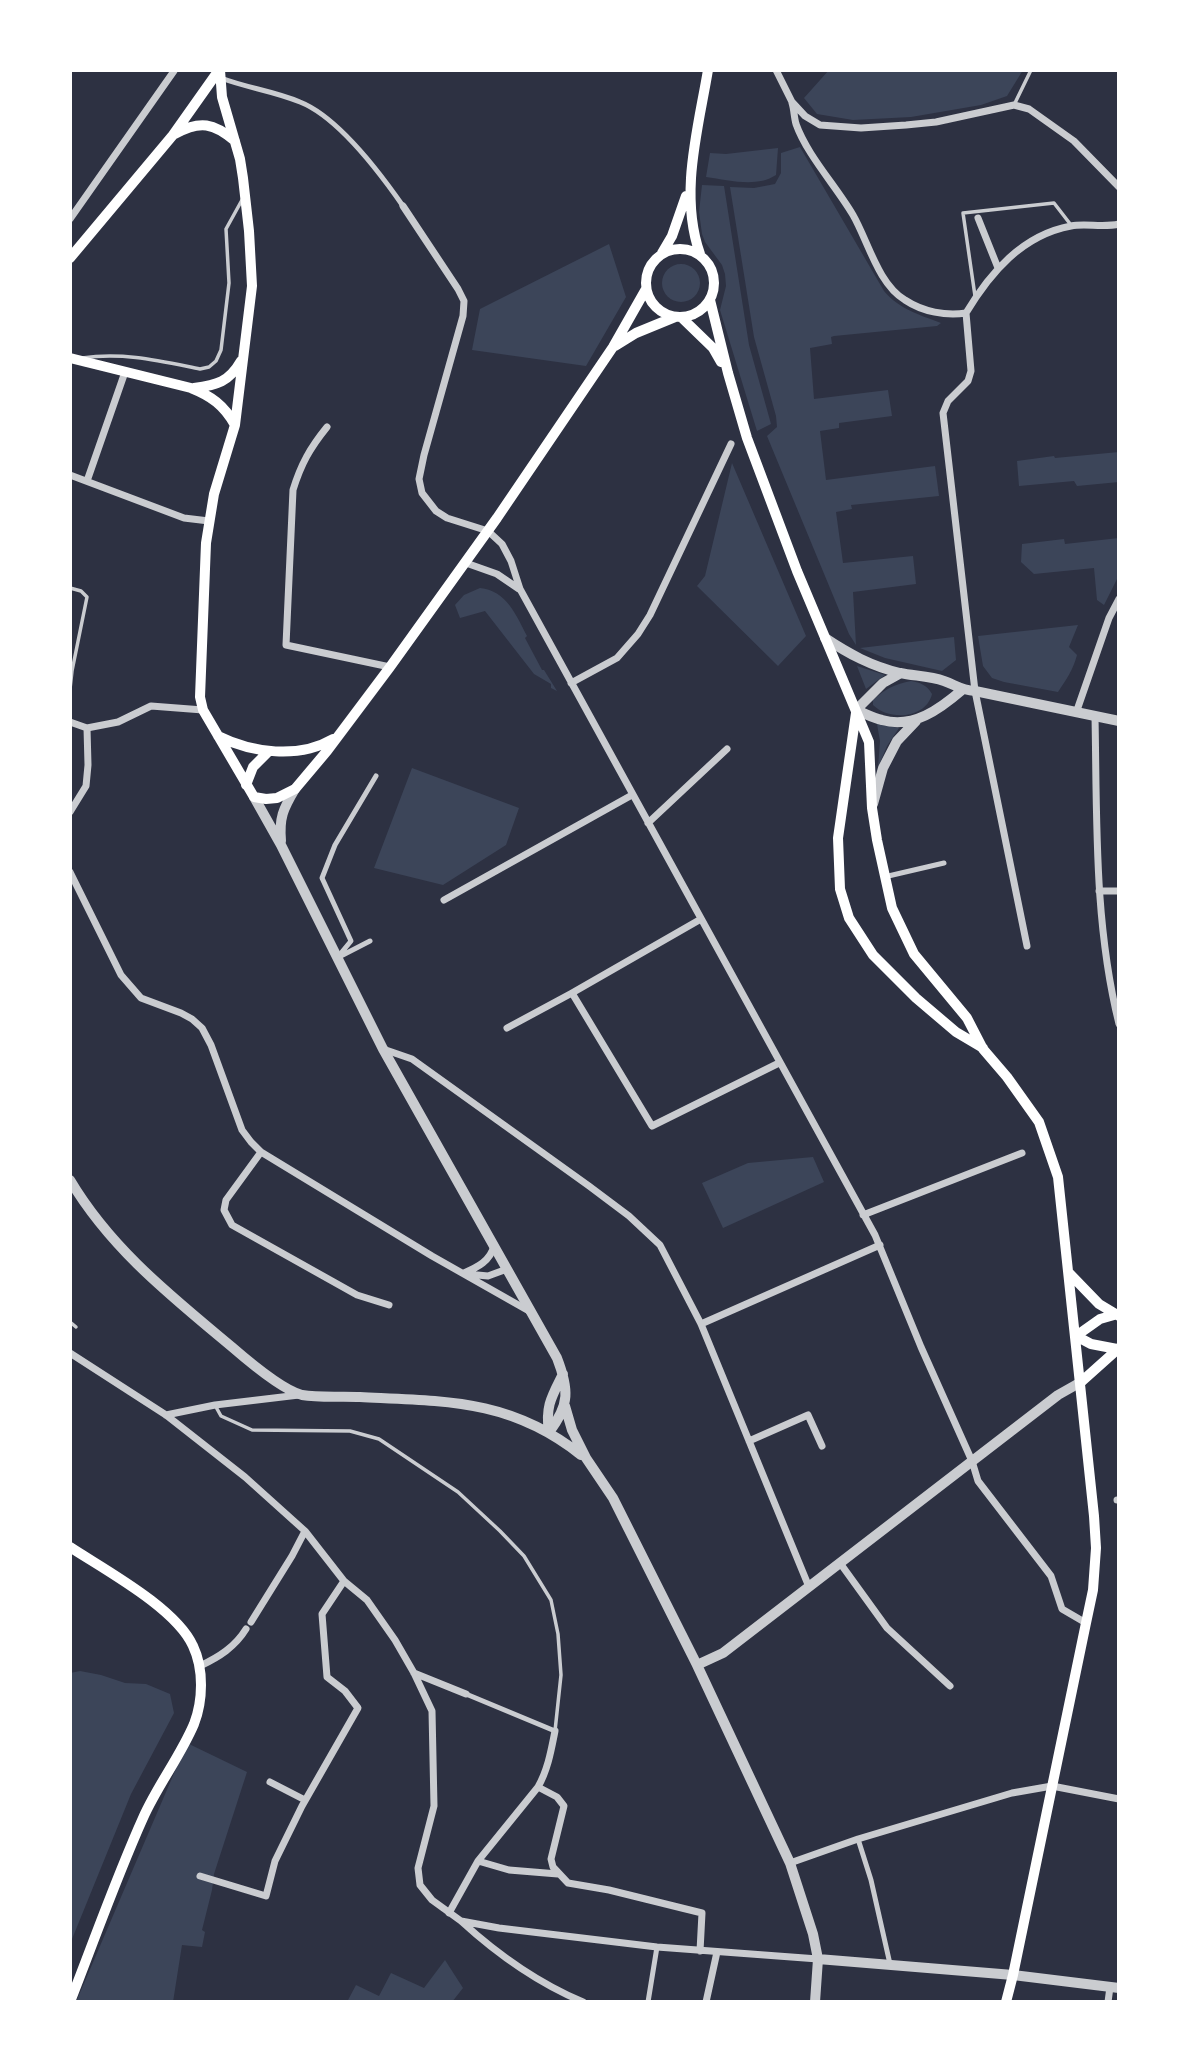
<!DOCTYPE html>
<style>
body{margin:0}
#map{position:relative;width:1189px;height:2072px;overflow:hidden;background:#2d3142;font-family:"Sofia Sans Condensed",sans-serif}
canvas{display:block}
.frame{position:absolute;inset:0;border:72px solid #fff;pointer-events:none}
</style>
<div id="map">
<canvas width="1189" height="2072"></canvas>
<div class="frame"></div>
</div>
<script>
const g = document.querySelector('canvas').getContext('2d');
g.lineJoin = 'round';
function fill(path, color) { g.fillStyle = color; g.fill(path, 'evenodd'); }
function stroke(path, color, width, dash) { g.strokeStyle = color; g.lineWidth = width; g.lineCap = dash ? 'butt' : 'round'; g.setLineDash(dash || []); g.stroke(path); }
fill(new Path2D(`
 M829 70H1023L1007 96 981 105 911 117 853 120 817 114 804 98Z
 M800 147 884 291C899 309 920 315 941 323L937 326 834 336 831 337 832 344 810 348 814 399 888 390 892 416 839 423V428L820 431 826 480 935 466 939 496 851 505 852 509 836 512 843 563 913 556 916 584 853 592 856 645 849 634 767 436 777 427 776 416 754 337 730 187 754 188 775 184 781 173V153Z
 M778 148 776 175C756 188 729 180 706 177L710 153 726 154Z
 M702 185 724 186 749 345 771 424 757 431 720 310 726 286 725 274 722 265 705 242 702 234 699 212Z
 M609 244 626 297 586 366 472 350 480 309Z
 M662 283a19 19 0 1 1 38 0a19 19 0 1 1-38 0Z
 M1119 452V482L1077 486 1074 481 1019 486 1017 461 1054 456 1055 458Z
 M732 463 806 636 778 666 697 586 705 576Z
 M1119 538V575L1104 605 1097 600 1094 568 1034 574 1021 562 1022 544 1064 539 1065 544Z
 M480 588C507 591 516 615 527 636L525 638 542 670H544L557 691 551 688V684L534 674 485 611 460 618 455 605 464 595Z
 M1078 625 1069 647 1077 655C1073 670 1066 680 1058 692L1004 682 992 678 983 666 978 636Z
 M954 637 956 660 942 671 885 658 860 648Z
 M857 666 885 675 866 689Z
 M911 681C921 683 927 685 932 694 926 719 889 721 873 705V700C885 689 895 684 911 681Z
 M877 724 899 728 887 746 878 767 880 741Z
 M412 768 519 808 506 845 443 885 374 868Z
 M813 1157 824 1182 723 1228 702 1183 748 1163Z
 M80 1671 101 1675 125 1683 146 1684 170 1694 174 1713 131 1794 70 1944V1673Z
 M187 1743 247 1772 214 1874 212 1890 202 1930 205 1932 202 1947 182 1945 173 2002H76Z
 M445 1960 463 1988 452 2002H347L356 1985 379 1996 391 1973 424 1988Z`), '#3c4559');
stroke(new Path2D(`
 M1014 105 1031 70
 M975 296 963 213 1054 203 1071 225
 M82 358C124 352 160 361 200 369L209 367 216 361 221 350 229 283 226 229 242 200
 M70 588 81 591 87 597 72 671 70 689
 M70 1322 76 1327
 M216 1407 221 1416 252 1430 350 1431 379 1439 458 1492 500 1531 524 1556 551 1600 558 1634 561 1675 555 1731`), '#caccd0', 3.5);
stroke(new Path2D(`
 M221 78C247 88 274 91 300 102 338 117 380 173 403 206
 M884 877 944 863
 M370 941 337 958 351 941 322 878 335 845 376 776
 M466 1694 555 1731
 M858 1839 871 1880 890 1964
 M648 2002 657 1947`), '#caccd0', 5);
stroke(new Path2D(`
 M776 70 792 102 805 116 820 125 861 128 906 125 936 122 1014 105 1029 109 1074 141 1119 187
 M792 103C794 109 794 117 796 124 807 155 836 186 853 215 868 241 878 284 905 300 923 312 946 316 966 313
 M403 206 458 289 464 301 463 316 424 455 419 479 422 493 436 511 447 518 488 531 502 544 511 561 520 589 875 1235 921 1347 972 1461 978 1481 1051 1576 1062 1609 1086 1623
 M978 218 998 268
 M70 219 174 71
 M966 313 971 371 968 381 948 401 943 413 975 691 1027 946
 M966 313C990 273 1022 235 1071 226 1086 223 1103 228 1119 224
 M327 427C310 448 301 464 293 490L286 645 390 667
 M70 475 184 518 209 521
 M87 481 125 372
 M466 563 497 574 519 589
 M571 683 617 658 638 634 650 615 731 444
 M1076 713 1109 618 1119 599
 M1095 716C1097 820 1094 923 1119 1024
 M70 722 87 728 88 765 86 786 70 812
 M87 728 118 722 151 706 203 710
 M648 823 727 749
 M70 872 121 975 141 998 181 1013 192 1019 202 1028 211 1045 242 1130 251 1142 261 1152 432 1256 529 1311
 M1099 891H1119
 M444 900 632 795
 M701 919 572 993 652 1126 779 1063
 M507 1028 572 993
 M383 1049 412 1059 589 1186 629 1216 660 1245 701 1324 809 1587
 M261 1152 226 1200 224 1210 232 1225 357 1295 389 1305
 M863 1215 1022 1153
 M464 1273C478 1267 490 1261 494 1246
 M467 1274 488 1276 507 1269
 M701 1324 880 1245
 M70 1353 166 1415 245 1477 305 1531 344 1581 367 1600 395 1640 414 1673 432 1711 434 1806 418 1868 420 1885 432 1900 461 1921 499 1928 657 1947 818 1959
 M166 1415 215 1405 299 1395
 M749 1441 808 1415 822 1446
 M1117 1500H1119
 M840 1563 887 1628 950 1686
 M251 1622 292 1556 305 1531
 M200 1666C219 1657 235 1647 246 1629
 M414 1673 466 1694
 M270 1782 305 1800
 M538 1787 557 1797 564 1806 551 1859 553 1867 568 1883 609 1890 702 1913 700 1951
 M478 1861 509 1870 558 1874
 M790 1863 858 1839 1012 1793 1052 1786 1119 1799
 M200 1876 266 1896 275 1861 302 1806 358 1708 345 1691 327 1677 322 1614 344 1581
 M449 1913 478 1861 538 1787C548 1769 551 1751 555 1731
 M461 1921C497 1954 538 1983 583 2002
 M706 2002 717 1952
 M1108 2002 1110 1987`), '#caccd0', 7);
stroke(new Path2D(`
 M825 638C849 654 871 666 900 673 914 676 930 676 944 681 956 685 960 690 975 691L1119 721
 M901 673 883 683 856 710C864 713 873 718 882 720 913 729 940 709 962 690
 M254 797 281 845 383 1049 557 1358C569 1389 570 1405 549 1432
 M873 804 883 768 897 741 916 721
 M281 841C279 818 283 809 295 789
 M70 1180C111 1249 171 1296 232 1347 247 1360 283 1390 302 1395 320 1398 341 1396 360 1397 445 1401 511 1399 581 1455
 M565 1406 572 1430 586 1458 613 1498 697 1665 790 1863 813 1934 818 1959 815 2002
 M549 1432C545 1406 552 1396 563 1374
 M697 1665 723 1653 1058 1395 1081 1382
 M818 1959 1013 1975 1119 1988`), '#caccd0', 10);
stroke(new Path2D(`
 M220 70 222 97 240 159 243 178 249 231 252 286 235 425 214 494 206 543 200 697 203 710 254 797 266 799 277 798 295 789 327 751 390 667 497 518 613 347 646 289
 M175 134C200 120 214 123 235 141
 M646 283a34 34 0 1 1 68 0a34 34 0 1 1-68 0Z
 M662 253 672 236 686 196
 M700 254C679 194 698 130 708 70
 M70 258 173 135 219 70
 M710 300 728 373 747 438 797 571 869 742 872 808 877 840 892 908 914 954 967 1018 983 1049 1007 1077 1039 1122 1058 1177 1094 1516 1096 1548 1093 1590 1086 1623 1013 1975 1006 2002
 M681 317 713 348 721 362
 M615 346 636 333 675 317
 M70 358 191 388C211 396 224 405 235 425
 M194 388C217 385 229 382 241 361
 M856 713 838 838 840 889 849 918 873 955 916 998 956 1032 983 1048
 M218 736C252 753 299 759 333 739
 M246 785 253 767 269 751
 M1069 1273 1099 1304 1119 1316
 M1076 1336 1100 1319 1114 1315
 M1076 1336 1091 1344 1117 1349
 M1081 1382 1119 1348
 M70 1547C105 1570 176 1608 193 1646 204 1669 203 1701 194 1724 180 1757 157 1786 143 1818 116 1878 94 1941 70 2002`), '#fff', 10);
</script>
